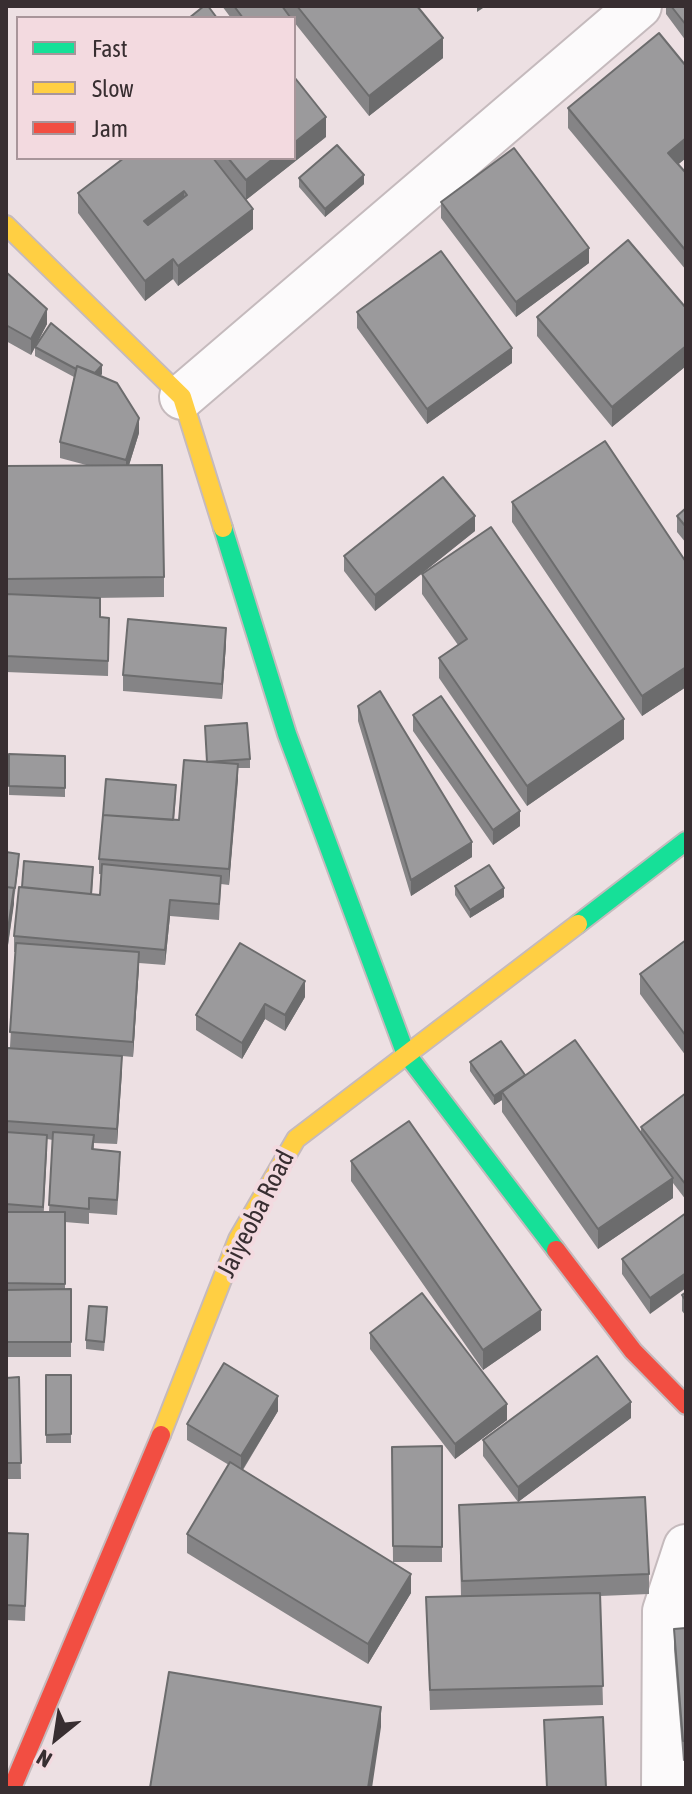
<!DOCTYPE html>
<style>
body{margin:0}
#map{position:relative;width:692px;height:1794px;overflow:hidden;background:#ede0e3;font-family:"Asap Condensed",sans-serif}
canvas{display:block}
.frame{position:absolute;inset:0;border:8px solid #382e31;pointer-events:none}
.legend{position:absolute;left:16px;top:16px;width:280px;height:144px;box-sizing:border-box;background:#f3dae0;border:2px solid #a8959a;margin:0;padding:10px 14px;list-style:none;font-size:24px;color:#382e31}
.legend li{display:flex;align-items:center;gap:16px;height:40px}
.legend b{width:40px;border:2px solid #a8959a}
.north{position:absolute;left:16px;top:1698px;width:80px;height:80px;-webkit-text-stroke:6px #f3dae0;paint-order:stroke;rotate:210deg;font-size:22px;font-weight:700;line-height:32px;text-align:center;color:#382e31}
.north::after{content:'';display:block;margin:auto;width:28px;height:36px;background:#382e31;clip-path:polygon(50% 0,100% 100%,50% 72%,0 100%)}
</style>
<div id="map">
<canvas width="692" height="1794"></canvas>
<div class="frame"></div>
<ul class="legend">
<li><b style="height:10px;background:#16e098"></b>Fast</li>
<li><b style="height:10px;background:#ffcf43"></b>Slow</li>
<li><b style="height:10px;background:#f24e42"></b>Jam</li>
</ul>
<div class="north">N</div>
</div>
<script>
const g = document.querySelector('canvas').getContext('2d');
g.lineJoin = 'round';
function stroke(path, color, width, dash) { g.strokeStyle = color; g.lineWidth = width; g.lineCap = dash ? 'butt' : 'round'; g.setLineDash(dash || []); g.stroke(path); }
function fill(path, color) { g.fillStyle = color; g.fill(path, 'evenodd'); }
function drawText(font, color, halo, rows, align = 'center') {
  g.font = font + ' "Asap Condensed",sans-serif'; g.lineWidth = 8; g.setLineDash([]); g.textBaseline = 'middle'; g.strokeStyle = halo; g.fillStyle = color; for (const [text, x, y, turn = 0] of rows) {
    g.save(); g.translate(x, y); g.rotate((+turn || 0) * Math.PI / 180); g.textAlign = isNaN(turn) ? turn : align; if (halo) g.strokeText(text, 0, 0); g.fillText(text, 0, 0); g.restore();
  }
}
const street = new Path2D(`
 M182 397 639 6
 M664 1788 665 1611 686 1547`);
const fast = new Path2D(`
 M223 528 287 734 405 1052 556 1250
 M578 924 686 841`);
const slow = new Path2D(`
 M6 225 182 397 223 528
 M161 1435 238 1239 296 1139 578 924`);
const jam = new Path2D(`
 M556 1250 633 1351 686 1405
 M12 1788 161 1435`);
stroke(street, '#c5babd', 48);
stroke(fast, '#c5babd', 22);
stroke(slow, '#c5babd', 22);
stroke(jam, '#c5babd', 22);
stroke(street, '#fcfafb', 44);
stroke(fast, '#16e098', 18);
stroke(slow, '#ffcf43', 18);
stroke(jam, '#f24e42', 18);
fill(new Path2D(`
 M222 6H417L443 58 369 116 294 22V18H231Z
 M666 6H686V41L666 14Z
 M686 66V158L678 164 686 173V270L568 128V108Z
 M326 137 246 200 253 229 178 286 173 279 145 301 78 213V193L124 158H294Z
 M299 178 364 184 325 217 299 187Z
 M441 202 589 263 516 317 441 218Z
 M6 272 47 324 31 355 6 341Z
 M686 308V366L612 427 537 336V317Z
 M357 312 512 363 427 424 357 328Z
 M35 347 102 374 100 376 139 433 129 465 164 577V597L93 598 100 617 109 618 108 676 6 672V466H90L60 458V442L74 377 35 356Z
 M512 502 686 562V687L642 716 512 522Z
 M686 508V543L677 532V516Z
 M475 531 375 611 344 571V556Z
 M422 574 624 739 527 806 439 678V658L458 645 422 594Z
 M226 644 222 699 123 691V675Z
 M358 706 472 857 411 896 358 721Z
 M413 715 520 826 493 845 413 731Z
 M205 726 250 759V768H238L229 885 221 884 219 920 170 916 165 965 139 963 133 1057 122 1056 117 1144 94 1143V1149L120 1168 117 1215 89 1213V1224L65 1222V1289H71V1357H6V1048L10 1047 15 952H14V936L22 887 93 876 92 894 100 895 101 874H99V859L176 794 174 820H179L207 762ZM47 1139 53 1140 49 1212H43Z
 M9 754 65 756V797L9 795Z
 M6 852 19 863 7 952H6Z
 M455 886 504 897 470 918 455 895Z
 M686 940V1056L640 994V974Z
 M305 997 285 1031 265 1019 242 1059 196 1030V1015Z
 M470 1062 525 1076 641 1133V1127L686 1093V1200L673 1183V1198L598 1249 502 1112V1100L494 1105 470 1071Z
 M351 1161 541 1330 483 1370 351 1181Z
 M686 1213 650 1314 622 1274V1259Z
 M686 1292V1316L682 1311V1295Z
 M107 1315 104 1351 86 1349V1340Z
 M370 1333 507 1420 455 1459 370 1349Z
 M46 1375H71V1443H46Z
 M19 1377 21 1479H6V1378Z
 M278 1411 243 1470 411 1593 368 1664 187 1553V1534L229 1465 187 1440V1424Z
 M631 1418 518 1502 649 1574V1594L600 1596 603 1705 430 1710 426 1597 461 1596 459 1505 518 1502 483 1456V1440Z
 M442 1446V1562H393L392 1447Z
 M6 1533 28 1534 25 1621 6 1620Z
 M686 1628V1760L683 1761 674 1649V1629Z`), '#858486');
fill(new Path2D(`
 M477 6H486L477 12Z
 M443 38V58L369 116V96Z
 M326 117V137L246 200V180L274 158H294V143Z
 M686 138V158L668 173V153Z
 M364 175V184L325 217V209Z
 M184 191V210L144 241V221Z
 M253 209V229L178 286V266Z
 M589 248V263L516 317V302Z
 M173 259V279L145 301V281Z
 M47 309V324L31 355V339Z
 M686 346V366L612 427V407Z
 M512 348V363L427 424V409Z
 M102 365V374L91 386V378Z
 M139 418V433L126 475V460Z
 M475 516V531L375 611V595Z
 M226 628V644L222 699V684Z
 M686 667V687L642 716V696Z
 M624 719V739L527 806V786Z
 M238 764V780L229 885V869Z
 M520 811V826L493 845V830Z
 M472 842V857L411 896V880Z
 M14 888V904L7 952V936Z
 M504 888V897L470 918V910Z
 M170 900V916L165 965V950Z
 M139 952V967L133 1057V1042Z
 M305 981V997L285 1031V1015Z
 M265 1004V1019L242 1059V1043Z
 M122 1056V1072L117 1144V1129Z
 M525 1075 502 1092V1100L494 1105V1096Z
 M47 1135V1150L43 1222V1207Z
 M673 1178V1198L598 1249V1229Z
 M686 1273V1288L650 1314V1298Z
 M541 1310V1330L483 1370V1350Z
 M278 1396V1411L241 1472V1456Z
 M631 1402V1418L518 1502V1487Z
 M507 1404V1420L455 1459V1444Z
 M411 1574V1593L368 1664V1644Z
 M381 1707V1727L372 1788H368Z`), '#6c6c6d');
const building = new Path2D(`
 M204 6H208L217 18H189Z
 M234 6H282L290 17 243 18Z
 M297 6H417L443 38 369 96Z
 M671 6H686V25Z
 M659 33 686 66V138L668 153 686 173V251L568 108Z
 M294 78H295L326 117 294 143Z
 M337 145 364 175 325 209 299 178Z
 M514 148 589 248 516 302 441 202Z
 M124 158H213L253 209 178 266 173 259 145 281 78 193ZM184 191 187 195 148 225 144 221Z
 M228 158H274L246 180Z
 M628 240 686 308V346L612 407 537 317Z
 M441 251 512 348 427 409 357 312Z
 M6 272 47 309 31 339 6 325Z
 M51 323 102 365 95 373 77 366 76 369 35 347Z
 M77 366 117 383 139 418 126 460 60 442Z
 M605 441 686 562V667L642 696 512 502Z
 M162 465 164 577 6 579V466Z
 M443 477 475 516 375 595 344 556Z
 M686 508V527L677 516Z
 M491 527 624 719 527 786 439 658 467 639 422 574Z
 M6 594 100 598V617L109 618 108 661 6 656Z
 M128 619 226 628 222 684 123 675Z
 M380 691 472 842 411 880 358 706Z
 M441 696 520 811 493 830 413 715Z
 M247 723 250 759 207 762 205 726Z
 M9 754 65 756V788L9 786Z
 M184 760 238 764 229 869 99 859 103 815 179 820Z
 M106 779 176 785 173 820 103 815Z
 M6 852 19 854 15 888 6 887Z
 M24 861 93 867 91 894 22 887Z
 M102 864 221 876 219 904 170 900 165 950 14 936 19 887 100 895Z
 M489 865 504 888 470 910 455 886Z
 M6 887 14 888 7 936H6Z
 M686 940V1036L640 974Z
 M16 943 139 952 133 1042 10 1032Z
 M240 943 305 981 285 1015 265 1004 242 1043 196 1015Z
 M575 1040 673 1178 598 1229 502 1092Z
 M501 1041 525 1075 494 1096 470 1062Z
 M6 1048 122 1056 117 1129 6 1121Z
 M686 1093V1185L641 1127Z
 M409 1121 541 1310 483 1350 351 1161Z
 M6 1132 47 1135 43 1207 6 1204Z
 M53 1132 94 1135 92 1149 120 1152 117 1200 89 1198V1209L49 1205Z
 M6 1212H65V1284L6 1283Z
 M686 1213V1273L650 1298 622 1259Z
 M71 1289V1342H6V1290Z
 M686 1292V1301L682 1295Z
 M422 1293 507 1404 455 1444 370 1333Z
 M89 1306 107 1307 104 1342 86 1340Z
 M597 1356 631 1402 518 1487 483 1440Z
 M224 1363 278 1396 241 1456 187 1424Z
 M46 1375H71V1434L46 1435Z
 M19 1377 21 1463H6V1378Z
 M442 1446V1547L393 1546 392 1447Z
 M230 1462 411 1574 368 1644 187 1534Z
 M645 1497 649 1574 462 1581 459 1505Z
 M6 1533 28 1534 25 1606 6 1605Z
 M600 1593 603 1686 430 1690 426 1597Z
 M686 1628V1741H683L674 1629Z
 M169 1672 381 1707 368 1788H150Z
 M603 1717 606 1788H547L544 1720Z`);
fill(building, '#9b9a9c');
stroke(building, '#6c6c6d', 2);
drawText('26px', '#382e31', '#f3dae0', [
 ["Jaiyeoba Road",256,1214,-63]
]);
</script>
